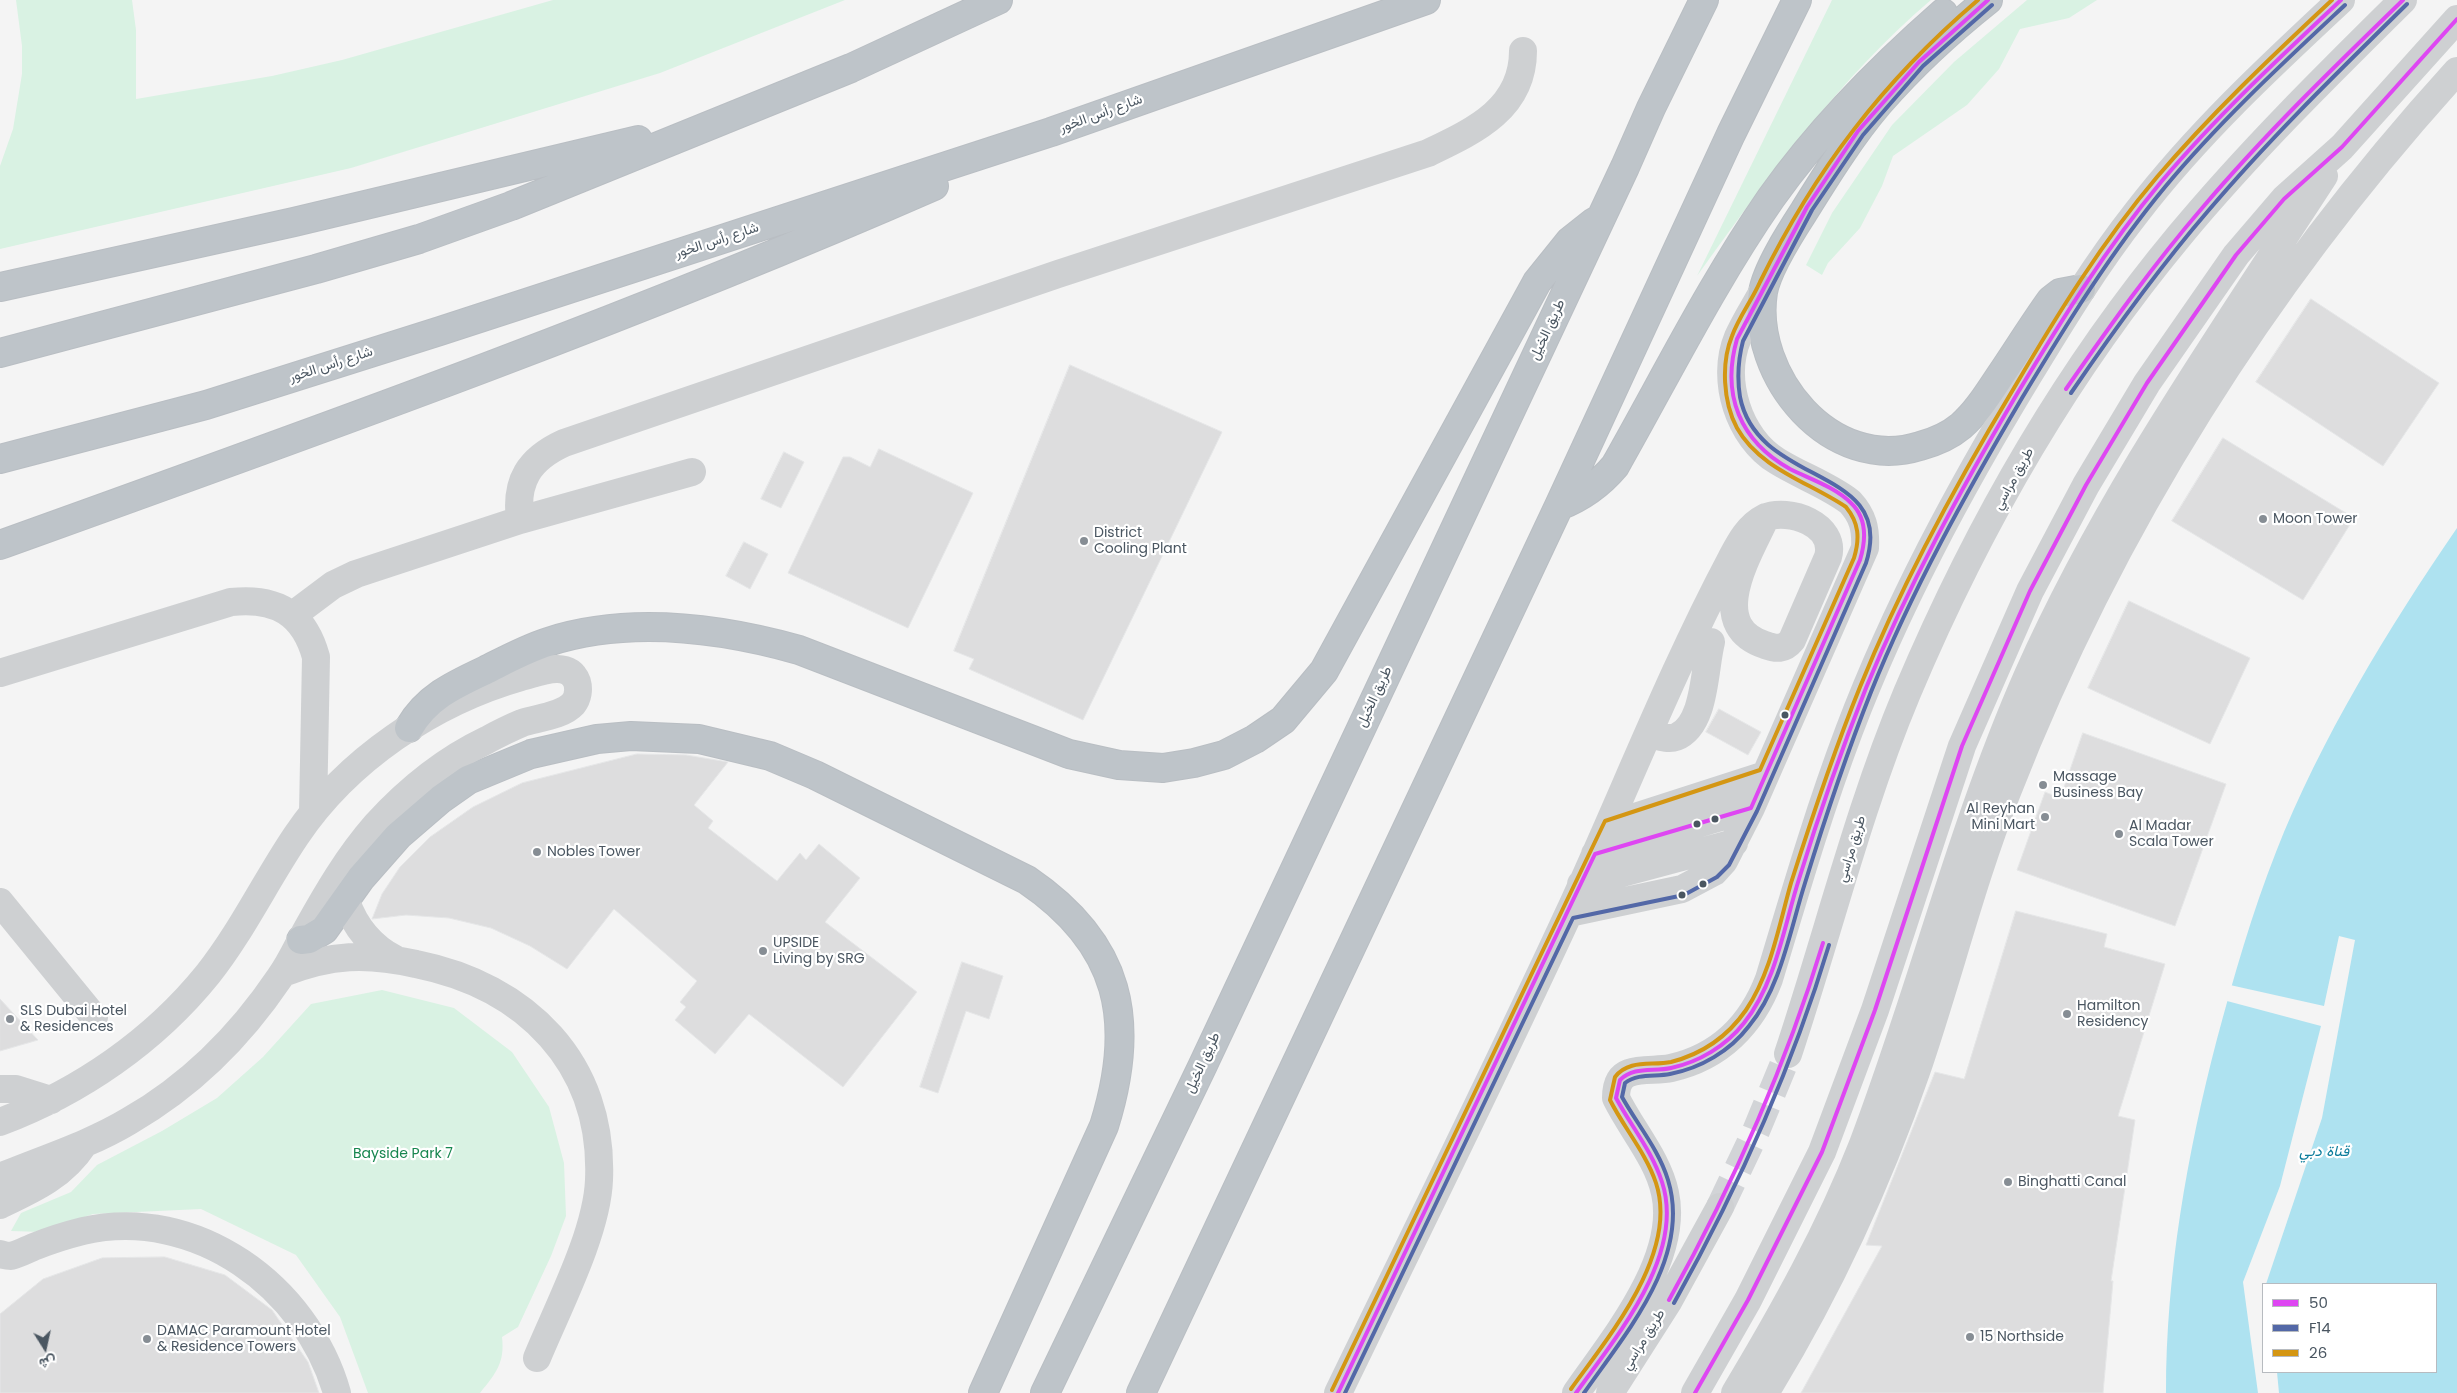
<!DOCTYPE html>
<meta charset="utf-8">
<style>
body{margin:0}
#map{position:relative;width:2457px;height:1393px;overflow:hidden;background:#f4f4f4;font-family:Poppins,Vazirmatn,sans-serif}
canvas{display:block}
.legend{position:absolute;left:2262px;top:1283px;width:175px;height:90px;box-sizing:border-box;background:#fff;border:1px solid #b7bbc0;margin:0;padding:6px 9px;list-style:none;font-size:15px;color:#4a5661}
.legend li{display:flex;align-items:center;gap:10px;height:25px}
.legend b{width:25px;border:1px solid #b7bbc0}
.north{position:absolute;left:20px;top:1323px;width:50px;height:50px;-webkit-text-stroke:4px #fff;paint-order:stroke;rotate:170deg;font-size:14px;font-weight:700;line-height:20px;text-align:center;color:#4a5661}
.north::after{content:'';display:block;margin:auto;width:18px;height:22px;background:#4a5661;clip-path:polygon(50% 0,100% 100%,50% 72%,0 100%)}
</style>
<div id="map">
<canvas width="2457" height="1393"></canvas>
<ul class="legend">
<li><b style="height:6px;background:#de46f2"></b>50</li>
<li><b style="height:6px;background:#5368a7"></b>F14</li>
<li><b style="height:6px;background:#d49613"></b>26</li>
</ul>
<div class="north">ش</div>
</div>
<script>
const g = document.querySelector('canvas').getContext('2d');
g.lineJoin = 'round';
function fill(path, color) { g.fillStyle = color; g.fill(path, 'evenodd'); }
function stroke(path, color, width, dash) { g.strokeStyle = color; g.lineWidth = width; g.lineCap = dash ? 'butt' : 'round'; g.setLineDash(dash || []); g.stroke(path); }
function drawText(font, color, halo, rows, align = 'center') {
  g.font = font + ' Poppins,Vazirmatn,sans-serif'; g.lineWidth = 4.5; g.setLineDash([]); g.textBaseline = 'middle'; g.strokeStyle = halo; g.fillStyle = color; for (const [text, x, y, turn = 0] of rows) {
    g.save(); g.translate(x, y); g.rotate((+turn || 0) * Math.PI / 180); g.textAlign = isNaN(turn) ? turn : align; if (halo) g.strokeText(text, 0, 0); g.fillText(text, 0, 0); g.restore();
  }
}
fill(new Path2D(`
 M16 0H132L136 30V99L272 76 342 60 553 0H845L660 73 351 168 0 249V166L13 129 22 74V46Z
 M1832 0H1931C1841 76 1766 180 1697 276Z
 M2027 0H2097L2069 18 2020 29 1999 69 1967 105 1893 156 1882 186 1860 228 1828 263 1822 275 1806 265 1832 213 1892 125 1954 62Z
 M382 990 454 1008 512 1052 549 1107 564 1163 566 1216 551 1256 518 1327 502 1337C505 1363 496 1373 480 1393H368L340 1317 296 1255 201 1209 93 1214 42 1232 11 1231 21 1213 71 1192 97 1165 162 1131 217 1098 263 1057 311 1004Z`), '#d9f2e3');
fill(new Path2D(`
 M2457 528V1393H2166C2166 1273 2187 1154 2217 1039 2234 976 2252 913 2276 852 2320 740 2389 627 2457 528ZM2263 1284H2436V1372H2263Z`), '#aee2f0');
fill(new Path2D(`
 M2339 936 2355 940 2322 1118 2266 1284H2263V1372H2277L2279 1393H2258L2243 1282 2280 1186 2321 1026 2227 1001 2230 985 2324 1006Z`), '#f4f4f4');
const building = new Path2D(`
 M2311 299 2439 383 2383 466 2256 382Z
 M1070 365 1222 432 1083 720 969 669 974 659 954 651Z
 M2223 438 2354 518 2303 600 2172 521Z
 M879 449 973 493 908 628 788 573 843 457H850L870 467Z
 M784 452 804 462 781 508 761 499Z
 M744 542 768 554 750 589 726 576Z
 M2129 601 2250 658 2210 744 2088 688Z
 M1719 709 1761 732 1748 755 1706 732Z
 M2083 733 2226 784 2175 926 2017 870 2045 792 2060 798Z
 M637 754 686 755 728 762 694 805 713 821 708 828 777 881 800 853 806 860 819 844 860 878 825 922 917 992 843 1087 749 1014 715 1054 675 1020 686 1007 680 1002 697 981 614 909 567 969 530 946 491 928 449 918 406 915 372 919 382 894 400 867 430 837 473 807 522 783Z
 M2016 911 2107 934 2104 947 2165 964 2118 1116 2135 1120 2111 1281H2113L2103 1393H1801L1882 1246 1866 1245 1935 1072 1964 1079Z
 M962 962 1003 976 989 1019 966 1011 938 1093 920 1087Z
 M0 999 38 1040 0 1051Z
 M165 1257 225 1275 272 1310 308 1362 319 1393H0V1314L43 1279 102 1258Z`);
fill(building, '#ddddde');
stroke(building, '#e5e6e7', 1);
stroke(new Path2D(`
 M1720 1207 1756 1131 1788 1054`), '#d2d4d7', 28, [28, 14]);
const highway = new Path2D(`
 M1988 0C1949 31 1912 65 1879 103 1850 137 1826 176 1803 213 1790 233 1767 269 1763 292 1750 376 1831 474 1920 446 1935 442 1949 436 1961 426 1977 412 1988 394 2000 376 2017 351 2033 325 2051 300L2060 293 2081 289
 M0 287 294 222 638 140
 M0 353 316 269 419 239 511 206 851 68 998 0
 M0 459 206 405 440 331 1051 132 1426 0
 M1559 506C1582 497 1599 485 1615 466 1666 376 1712 283 1771 198 1820 129 1879 69 1943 13
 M0 545C314 432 628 320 934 186
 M409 728C427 697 454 685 486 670 506 660 526 649 548 642 628 616 720 628 799 650L1069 754 1119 765 1163 768 1194 763 1224 755 1255 739 1283 720 1324 671 1537 282 1570 241 1594 222
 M301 940 309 939 324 930 361 878 398 836 441 799 468 780 531 754 597 739 631 736 699 739 770 756 815 775 1027 880C1121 944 1137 1021 1104 1126L983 1393
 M1045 1393 1202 1067 1625 167 1651 108 1704 0
 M1141 1393 1559 506 1731 134 1797 0`);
stroke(highway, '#b9bec3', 30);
stroke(new Path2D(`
 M520 520C515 481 529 459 564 443L1058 274 1428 153C1474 131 1523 109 1523 51
 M293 615 333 585 356 574 520 520 692 472
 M0 673 231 602C276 597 304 613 316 657L313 813
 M1649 734C1658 736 1668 740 1676 737 1706 725 1704 668 1711 642
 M1610 825 1765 775
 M1595 854 1751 808
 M1581 884 1734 843
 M346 901C355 927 370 946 395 959
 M0 902 94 1017
 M1569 913 1682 889 1714 872 1724 861 1751 808 1865 548C1866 529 1863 516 1850 502 1828 485 1801 476 1777 461 1739 438 1720 380 1738 337 1745 321 1755 306 1763 291
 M283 973C331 954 367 953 416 964 526 986 604 1063 599 1180 597 1233 558 1307 537 1358
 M1788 1054C1828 934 1858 810 1907 693 1976 529 2066 372 2180 235 2249 152 2326 76 2403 0
 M0 1089H16L51 1100
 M0 1122C80 1092 154 1041 208 974 242 931 265 882 296 836 347 760 433 702 521 677 538 673 568 659 577 682 579 689 578 698 573 704 562 716 537 718 522 723 510 728 498 734 487 740 445 760 407 791 376 825 348 857 327 893 307 929 298 945 291 962 280 977 241 1035 190 1086 129 1121 89 1145 43 1159 0 1177
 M0 1205C34 1189 63 1176 84 1144
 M0 1254C3 1255 7 1256 11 1256 19 1254 28 1249 36 1246 51 1240 67 1235 83 1231 196 1205 307 1287 337 1393
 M1338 1393C1415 1234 1494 1075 1568 915 1623 796 1670 674 1731 559 1739 544 1748 526 1764 518 1789 507 1837 525 1828 557L1792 640C1784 650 1776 649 1765 645 1704 625 1749 554 1766 517
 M1576 1393C1612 1341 1680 1260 1665 1193 1658 1159 1631 1129 1616 1098 1616 1088 1618 1077 1629 1073 1642 1068 1658 1071 1671 1068 1720 1057 1752 1024 1769 979 1794 896 1818 813 1849 731 1896 607 1959 490 2028 376 2062 320 2096 264 2137 212 2197 134 2269 67 2341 0
 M1610 1393 1668 1302 1720 1207
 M1695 1393 1748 1300 1822 1152 1875 1010 1962 746 2030 591 2086 485 2147 383 2236 255 2284 199 2342 147 2457 19
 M1735 1393C1783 1313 1829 1231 1863 1144 1922 989 1961 827 2028 675 2107 497 2219 338 2324 176
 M1765 1393C1827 1292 1877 1185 1916 1072 1948 979 1971 883 2007 792 2111 526 2265 282 2457 71`), '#ced0d2', 28);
stroke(highway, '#bec4c9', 28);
stroke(new Path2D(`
 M2066 389C2109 327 2153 265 2203 207 2265 134 2334 67 2403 0
 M1669 1300C1733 1185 1785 1068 1823 943
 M1338 1393 1595 854 1751 808 1860 560C1866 540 1867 518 1851 503 1835 487 1810 479 1790 469 1740 441 1721 395 1737 339L1807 207 1858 131 1919 62 1988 0
 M1576 1393C1616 1337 1686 1255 1662 1182 1652 1151 1631 1126 1616 1098L1620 1080C1634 1066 1653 1072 1671 1068 1699 1062 1726 1046 1744 1023 1776 983 1784 926 1799 879 1819 814 1841 751 1866 688 1908 586 1961 489 2017 394 2061 321 2106 248 2161 182 2216 117 2279 58 2341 0
 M1695 1393 1748 1300 1822 1152 1875 1010 1962 746 2030 591 2086 485 2147 383 2236 255 2284 199 2342 147 2457 19`), '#de46f2', 4);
stroke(new Path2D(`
 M2071 393C2114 330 2158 269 2208 211 2270 138 2339 71 2407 4
 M1674 1303C1738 1188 1791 1071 1829 945
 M1345 1393 1573 918 1684 895 1717 877 1729 865 1757 811 1866 563C1897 465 1758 488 1740 397 1737 378 1738 360 1743 341L1812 210 1863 135 1923 66 1992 5
 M1584 1393C1625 1334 1692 1258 1668 1180 1659 1150 1637 1124 1622 1097L1625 1083C1638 1073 1655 1077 1670 1074 1701 1068 1730 1051 1749 1026 1781 987 1790 930 1805 883 1825 818 1846 755 1871 692 1912 590 1966 493 2022 398 2066 325 2111 252 2165 187 2220 121 2283 63 2345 5`), '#5368a7', 4);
stroke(new Path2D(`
 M1571 1389C1609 1336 1679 1253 1656 1183 1646 1153 1624 1128 1610 1100L1615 1077C1629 1059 1651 1066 1671 1062 1702 1054 1728 1036 1746 1010 1771 973 1779 925 1791 883 1812 817 1834 751 1860 687 1902 583 1956 484 2014 388 2057 315 2102 242 2157 177 2211 114 2271 57 2332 0
 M1332 1390 1605 821 1760 770 1854 558C1860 538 1859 523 1846 507 1809 482 1760 469 1737 428 1723 402 1721 363 1732 336 1739 317 1752 300 1760 282 1815 170 1883 81 1978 0`), '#d49613', 4);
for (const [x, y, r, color] of [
 [2263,519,5,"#868d94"],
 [1084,541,5,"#868d94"],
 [1785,715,4.5,"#4a5661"],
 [2043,785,5,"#868d94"],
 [2045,817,5,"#868d94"],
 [1715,819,4.5,"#4a5661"],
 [1697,824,4.5,"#4a5661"],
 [2119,834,5,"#868d94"],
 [537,852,5,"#868d94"],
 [1703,884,4.5,"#4a5661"],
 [1682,895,4.5,"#4a5661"],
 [763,951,5,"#868d94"],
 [2067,1014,5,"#868d94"],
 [10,1019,5,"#868d94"],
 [2008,1182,5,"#868d94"],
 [1970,1337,5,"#868d94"],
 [147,1339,5,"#868d94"]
]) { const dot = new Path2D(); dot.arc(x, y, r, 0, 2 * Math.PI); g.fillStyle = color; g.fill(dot); stroke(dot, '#fff', 2); }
drawText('14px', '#4a5661', '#fff', [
 ["شارع رأس الخور",1101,114,-20],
 ["شارع رأس الخور",717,241,-18],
 ["طريق الخيل",1548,330,-65],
 ["شارع رأس الخور",331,365,-18],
 ["طريق مراسي",2014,479,-61],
 ["طريق الخيل",1375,697,-65],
 ["طريق مراسي",1852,849,-73],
 ["طريق الخيل",1203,1063,-65],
 ["طريق مراسي",1644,1340,-58]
]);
drawText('14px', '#4a5661', '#fff', [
 ["Moon Tower",2273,519],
 ["District",1094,533],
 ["Cooling Plant",1094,549],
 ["Massage",2053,777],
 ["Business Bay",2053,793],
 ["Al Reyhan",2035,809,"right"],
 ["Mini Mart",2035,825,"right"],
 ["Al Madar",2129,826],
 ["Scala Tower",2129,842],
 ["Nobles Tower",547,852],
 ["UPSIDE",773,943],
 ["Living by SRG",773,959],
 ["Hamilton",2077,1006],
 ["Residency",2077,1022],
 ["SLS Dubai Hotel",20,1011],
 ["& Residences",20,1027],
 ["Binghatti Canal",2018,1182],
 ["DAMAC Paramount Hotel",157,1331],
 ["& Residence Towers",157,1347],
 ["15 Northside",1980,1337]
], 'left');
drawText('14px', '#17864f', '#fff', [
 ["Bayside Park 7",403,1154]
]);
drawText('italic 15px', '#0c7c9b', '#fff', [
 ["قناة دبي",2324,1152]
]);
</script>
